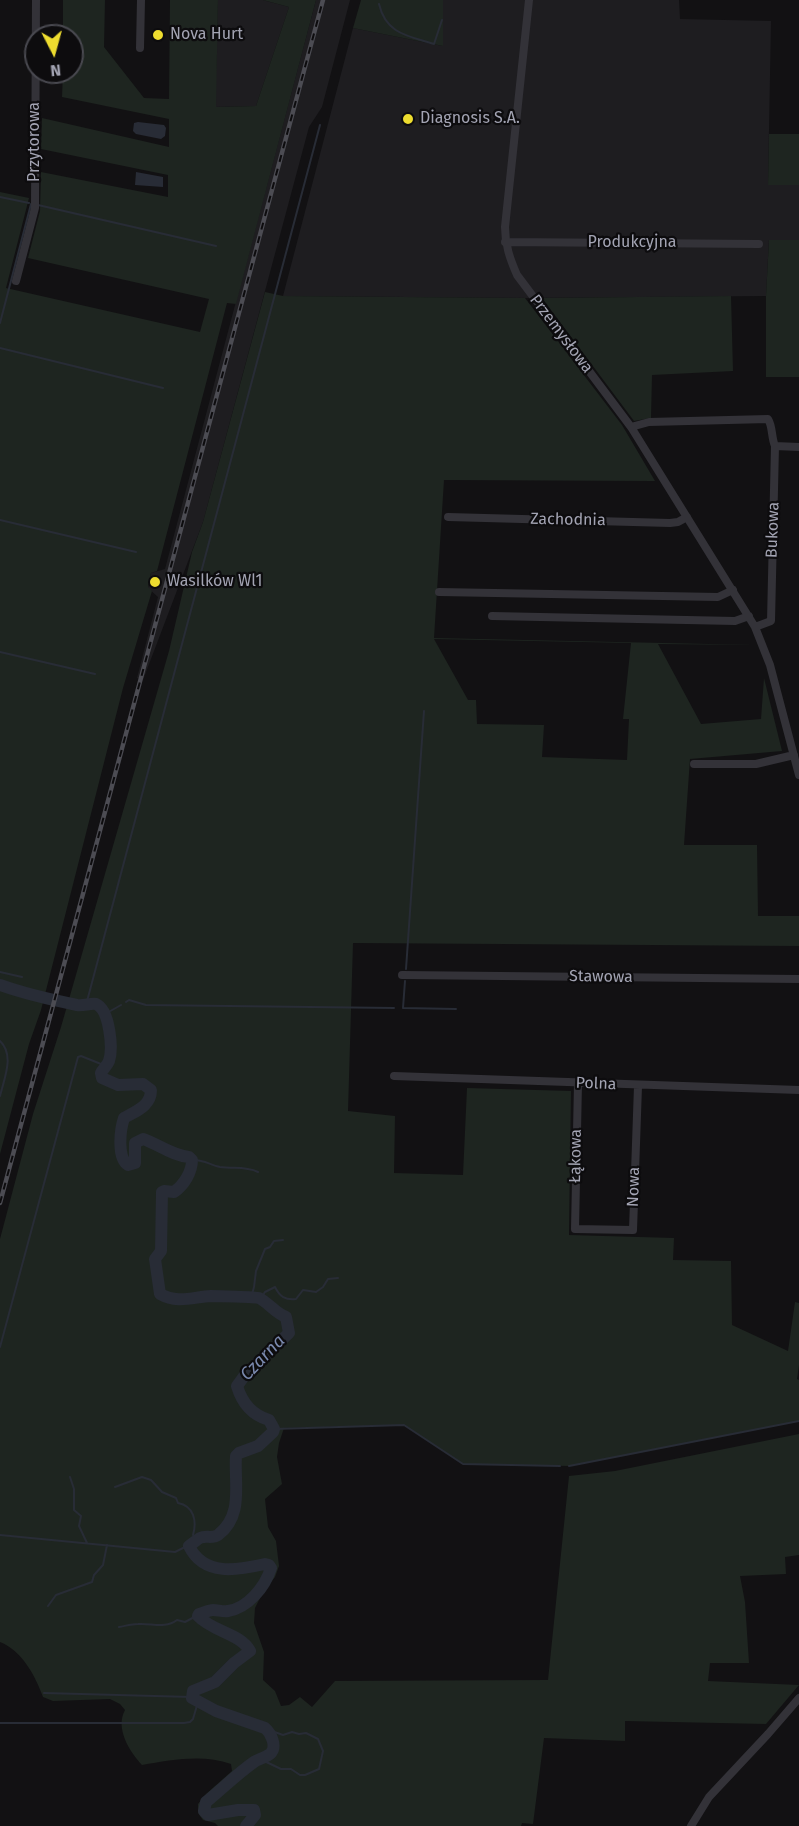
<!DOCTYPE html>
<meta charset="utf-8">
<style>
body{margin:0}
#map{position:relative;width:799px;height:1826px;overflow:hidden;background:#121113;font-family:"Fira Sans",sans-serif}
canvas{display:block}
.north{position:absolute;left:24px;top:24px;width:60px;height:60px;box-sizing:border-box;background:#0d0c0e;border:2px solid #494950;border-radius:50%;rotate:174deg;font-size:16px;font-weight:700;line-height:24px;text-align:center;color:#a3a4b3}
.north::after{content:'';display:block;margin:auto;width:21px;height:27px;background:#eddc2f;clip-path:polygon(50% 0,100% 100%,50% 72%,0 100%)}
</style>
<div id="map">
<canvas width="799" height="1826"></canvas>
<div class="north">N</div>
</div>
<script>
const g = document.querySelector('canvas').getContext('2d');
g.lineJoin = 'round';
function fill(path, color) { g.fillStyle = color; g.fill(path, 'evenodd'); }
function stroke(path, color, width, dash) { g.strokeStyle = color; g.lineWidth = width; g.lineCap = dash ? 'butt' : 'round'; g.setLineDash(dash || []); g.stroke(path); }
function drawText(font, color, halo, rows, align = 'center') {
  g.font = font + ' "Fira Sans",sans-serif'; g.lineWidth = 4.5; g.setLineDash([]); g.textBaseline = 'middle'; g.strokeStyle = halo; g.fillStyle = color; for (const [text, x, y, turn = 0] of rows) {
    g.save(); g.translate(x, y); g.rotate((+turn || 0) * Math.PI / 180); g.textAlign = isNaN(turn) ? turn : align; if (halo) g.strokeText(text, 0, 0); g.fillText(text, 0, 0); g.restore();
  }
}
fill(new Path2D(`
 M218 0H263L289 7 256 106 215 107Z
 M316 0H350L322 107 309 127 203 522 143 680 137 678 158 597 148 588 151 573 165 569Z
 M443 0H679L680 19 771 21 768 185H799V240H769L766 296 525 298 283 296 353 28 443 46Z`), '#1e1d20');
fill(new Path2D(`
 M63 0H105L104 47 144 98 169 99 170 0H218L216 107 256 106 289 7 263 0H316L236 304 227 303 157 571 151 573 148 587 152 591 123 688 41 1010 29 1044 0 1154V192L29 198 6 288 200 332 209 299 28 258 40 211 41 172 168 197V175L41 149 42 118 169 147V119L62 97 63 72H72V36H63Z
 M361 0H443V46L353 28Z
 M769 134H799V185H768Z
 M769 240H799V377H766V296Z
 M265 292 283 296 525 298 622 425 655 481 444 480 434 638 755 645 658 644 701 724 761 719 764 678 782 751 690 759 684 845H757L758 916H799V946L353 943 348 1111 395 1116 394 1173 463 1175 467 1088 571 1091 569 1235 674 1238 673 1260 731 1261 732 1325 788 1351 795 1302 799 1303V1365L797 1379 799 1380V1421L569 1466 463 1464 404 1425 284 1428 279 1443 277 1457 282 1484 265 1499 268 1527 276 1541 279 1566 275 1577 263 1592 255 1608 254 1623 264 1652 263 1680 275 1691 281 1706 289 1705 300 1697 312 1707 335 1681 548 1680 569 1476 615 1471 799 1434V1555L785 1557 786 1574 740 1576 745 1602 749 1663H710L708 1681 799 1685 766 1724 625 1721V1741L544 1738 533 1824 522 1823 521 1826H218L215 1823 203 1820 198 1813V1804L206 1794 232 1771 231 1764C203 1754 171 1760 142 1765 129 1751 115 1728 125 1710L120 1704 110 1699 53 1701 43 1697C35 1675 22 1651 0 1642V1239L33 1114 61 1027 169 651 192 552 203 522ZM434 639 631 643 623 719H629L627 760 542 757 544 725 477 724 476 700H468Z
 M731 296 733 371 652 375 651 418 634 421 542 298Z`), '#1e2520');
fill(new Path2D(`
 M138 122 164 125 166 128 165 136 161 139 136 134 133 131 134 123Z
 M136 172 163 177V187L135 185Z`), '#282c36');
stroke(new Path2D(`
 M379 4C386 34 408 36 434 44L442 20
 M0 197 29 203
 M38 205 216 246
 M0 323 31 204
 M0 348 163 388
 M0 520 136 552
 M0 652 95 674
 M406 969 424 711
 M0 972 22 977
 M126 1002 129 1000 146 1005 394 1008
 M86 1005 320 125
 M403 1008 456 1009
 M403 1008 405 981
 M105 1014 121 1005
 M0 1041C15 1055 4 1079 0 1096
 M192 1160C203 1159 210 1165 220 1167 234 1169 245 1166 258 1172
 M251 1298 254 1287 256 1271 265 1249 270 1247 274 1241 283 1240
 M260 1299 265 1292 275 1287C280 1297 285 1300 296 1299L303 1290 316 1292 323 1287 328 1279 338 1278
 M0 1347 78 1057 81 1056 106 1066
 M274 1429 404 1425 463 1464 560 1466
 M569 1466 799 1421
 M70 1477 74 1489V1510L81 1516 79 1526 87 1543
 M115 1487 142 1477 151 1480 162 1492 176 1498 178 1503C194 1506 197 1521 193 1535L199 1539
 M0 1535 175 1552 191 1544
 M48 1606 56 1595 92 1582 94 1575 103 1565 107 1545
 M119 1627C125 1626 132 1624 138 1624 152 1623 165 1629 177 1620L185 1622 198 1615
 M44 1693 192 1697
 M0 1723H184L190 1722 193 1719 198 1702
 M260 1759 281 1769H291L300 1775H305L319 1769 323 1751 318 1739 306 1733 299 1734 292 1732 283 1735 269 1730`), '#282c36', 2);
stroke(new Path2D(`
 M0 985C25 994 52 1000 77 1005 83 1006 91 1003 96 1004 110 1010 113 1049 109 1061 107 1066 103 1069 101 1073L102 1078 118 1085 143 1084 151 1090C151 1106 136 1111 124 1118 120 1130 117 1158 128 1165L135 1163V1143L143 1139C158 1144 173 1156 189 1157L192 1160C192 1172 184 1185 174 1192L164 1191 162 1192 161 1251 155 1259 160 1294C178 1304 193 1297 211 1296 218 1296 255 1297 259 1298 269 1303 275 1313 286 1317L289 1333 245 1375 237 1386C242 1403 252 1415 269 1420L274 1429 273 1432 258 1446 239 1453 236 1456C234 1484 244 1515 218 1535 212 1539 206 1535 200 1538 198 1539 192 1544 189 1546 204 1577 238 1570 265 1564L269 1565 271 1568C265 1587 248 1608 228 1611 223 1612 218 1610 213 1610 209 1610 203 1613 199 1614L198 1616C213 1632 240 1633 250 1651L234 1663 215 1682 193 1691 192 1698 216 1711 265 1728C271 1733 277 1746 271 1753 267 1757 259 1759 254 1762 237 1774 222 1789 206 1802L204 1811 208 1815 238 1810H254L255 1815 246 1826`), '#282c36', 12);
stroke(new Path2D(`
 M529 0 505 227C505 245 510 259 517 275L631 427 755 627 770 665 799 775
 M140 48 141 0
 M505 242 759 244
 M16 281 35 208 36 0
 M631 427 649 422 768 419C773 427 771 437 775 446
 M448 517 670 523 678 522 687 517
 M439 592 718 597 733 590
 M492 616 735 621 749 616
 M755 627 771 621 775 446 799 447
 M694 764H756L794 755
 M402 975 799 979
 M394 1076 799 1090
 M578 1083 575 1229 633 1230 638 1086
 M691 1826 709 1797 768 1734 799 1698`), '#333238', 8);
const rail = new Path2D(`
 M0 1203 323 0`);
stroke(rail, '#4c4c53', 4.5);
stroke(rail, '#0d0c0e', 2, [7]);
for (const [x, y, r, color] of [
 [158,35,6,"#eddc2f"],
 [408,119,6,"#eddc2f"],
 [155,582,6,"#eddc2f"]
]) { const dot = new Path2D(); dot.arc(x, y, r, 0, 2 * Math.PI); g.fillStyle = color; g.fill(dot); stroke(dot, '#0d0c0e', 2); }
drawText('16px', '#a3a4b3', '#0d0c0e', [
 ["Nova Hurt",170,35],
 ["Diagnosis S.A.",420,119],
 ["Wasilków Wl1",167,582]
], 'left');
drawText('16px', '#a3a4b3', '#0d0c0e', [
 ["Przytorowa",35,142,-90],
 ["Produkcyjna",632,243],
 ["Przemysłowa",561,334,53],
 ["Zachodnia",568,520,1],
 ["Bukowa",773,530,-88],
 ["Stawowa",601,977,1],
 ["Polna",596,1084,2],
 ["Łąkowa",576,1156,-89],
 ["Nowa",634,1187,-88]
]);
drawText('italic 18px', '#7a89ae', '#0d0c0e', [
 ["Czarna",263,1358,-46]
]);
</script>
